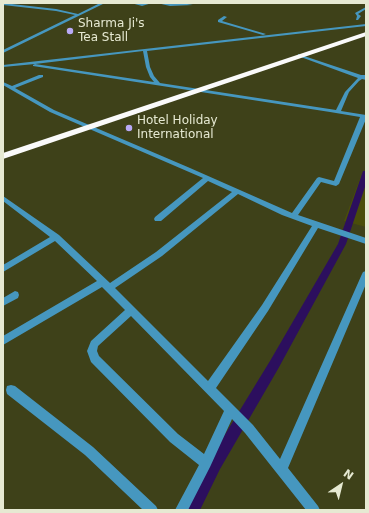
<!DOCTYPE html>
<html>
<head>
<meta charset="utf-8">
<style>
	body { margin:0 }
	#map { position:relative; width:369px; height:513px; overflow:hidden; background:#3e4119; font-family:"DejaVu Sans",sans-serif }
	canvas { display:block }
	.frame { position:absolute; inset:0; border:4px solid #e6e9d2; pointer-events:none }
	.north { position:absolute; left:321px; top:465px; width:40px; height:40px; -webkit-text-stroke:3px #3e4119; paint-order:stroke; rotate:35deg; font-size:11px; font-weight:700; line-height:16px; text-align:center; color:#e6e9d2 }
	.north::after { content:''; display:block; margin:auto; width:14px; height:18px; background:#e6e9d2; clip-path:polygon(50% 0,100% 100%,50% 72%,0 100%) }
</style>
</head>
<body>
<div id="map">
<canvas width="369" height="513"></canvas>
<div class="frame"></div>
<div class="north">N</div>
</div>
<script>
const ctx = document.querySelector('canvas').getContext('2d');
ctx.lineJoin = 'round';
function paint(path, color) { ctx.fillStyle = color; ctx.fill(path, 'evenodd'); }
const shape = rows => new Path2D(rows.map(r => 'M' + r).join(''));
function trace(path, color, width, dash) { ctx.strokeStyle = color; ctx.lineWidth = width; ctx.lineCap = dash ? 'butt' : 'round'; ctx.setLineDash(dash || []); ctx.stroke(path); }
function drawText(font, color, halo, rows, align = 'center') {
  ctx.font = font + ' "DejaVu Sans",sans-serif'; ctx.lineWidth = 3; ctx.setLineDash([]); ctx.textBaseline = 'middle'; ctx.strokeStyle = halo; ctx.fillStyle = color; for (const [text, x, y, turn = 0] of rows) {
    ctx.save(); ctx.translate(x, y); ctx.rotate((+turn || 0) * Math.PI / 180); ctx.textAlign = isNaN(turn) ? turn : align; if (halo) ctx.strokeText(text, 0, 0); ctx.fillText(text, 0, 0); ctx.restore();
  }
}
paint(shape([
	[361,176,366,177,366,227,344,221]
]), '#4a4e0a');
paint(shape([
	[363,171,366,171,366,184,346,244,278,369,220,469,200,510,185,510,210,459,270,361,338,244,363,171]
]), '#2c0f5e');
paint(shape([
	[3,3,56,9,78,14,100,3,105,3,3,53,3,50,75,15,56,11,3,5,3,3],
	[131,3,142,4,152,3,142,6,131,3],
	[157,3,181,3,193,5,170,6,157,3],
	[366,7,366,9,358,14,361,16,358,20,356,20,357,16,355,13,366,7],
	[224,16,227,17,222,21,266,34,263,35,218,22,218,20,224,16],
	[366,24,366,26,147,51,150,67,154,76,160,83,336,110,345,92,358,78,298,56,298,54,361,75,365,75,366,77,366,80,362,79,359,81,349,92,341,111,366,115,366,119,339,184,336,186,321,182,298,215,366,238,366,244,318,228,268,311,216,388,253,425,280,459,362,274,363,272,366,271,366,284,288,468,318,506,320,510,306,510,245,433,232,419,210,467,188,510,175,510,199,465,170,442,91,362,87,351,91,341,125,310,102,287,3,345,3,336,97,281,55,241,3,272,3,265,50,237,3,201,3,196,59,235,110,283,156,252,232,192,208,181,161,221,155,221,154,219,155,217,203,178,50,112,3,85,3,82,12,86,39,75,43,75,43,77,15,88,54,110,190,168,292,213,317,178,319,177,334,181,360,117,330,112,33,66,33,65,35,64,3,67,3,65,366,24],
	[143,51,146,67,150,77,154,82,35,64,143,51],
	[238,194,282,215,312,226,262,305,208,381,115,288,162,256,238,194],
	[131,316,224,411,204,454,178,434,99,356,97,351,98,346,131,316],
	[15,291,18,292,19,295,18,298,3,306,3,298,15,291],
	[11,385,15,386,93,447,156,506,158,510,143,510,85,455,7,394,6,390,7,386,11,385]
]), '#4697bf');
paint(shape([
	[366,32,366,36,3,159,3,153,366,32]
]), '#fafafa');
for (const [x, y, r, color] of [
	[70,31,4,"#b9aaf7"],
	[129,128,4,"#b9aaf7"]
]) { const dot = new Path2D(); dot.arc(x, y, r, 0, 2 * Math.PI); ctx.fillStyle = color; ctx.fill(dot); trace(dot, '#3e4119', 1.5); }
drawText('12px', '#e6e9d2', '#3e4119', [
	["Sharma Ji's",78,24],
	["Tea Stall",78,38],
	["Hotel Holiday",137,121],
	["International",137,135]
], 'left');
</script>
</body>
</html>
